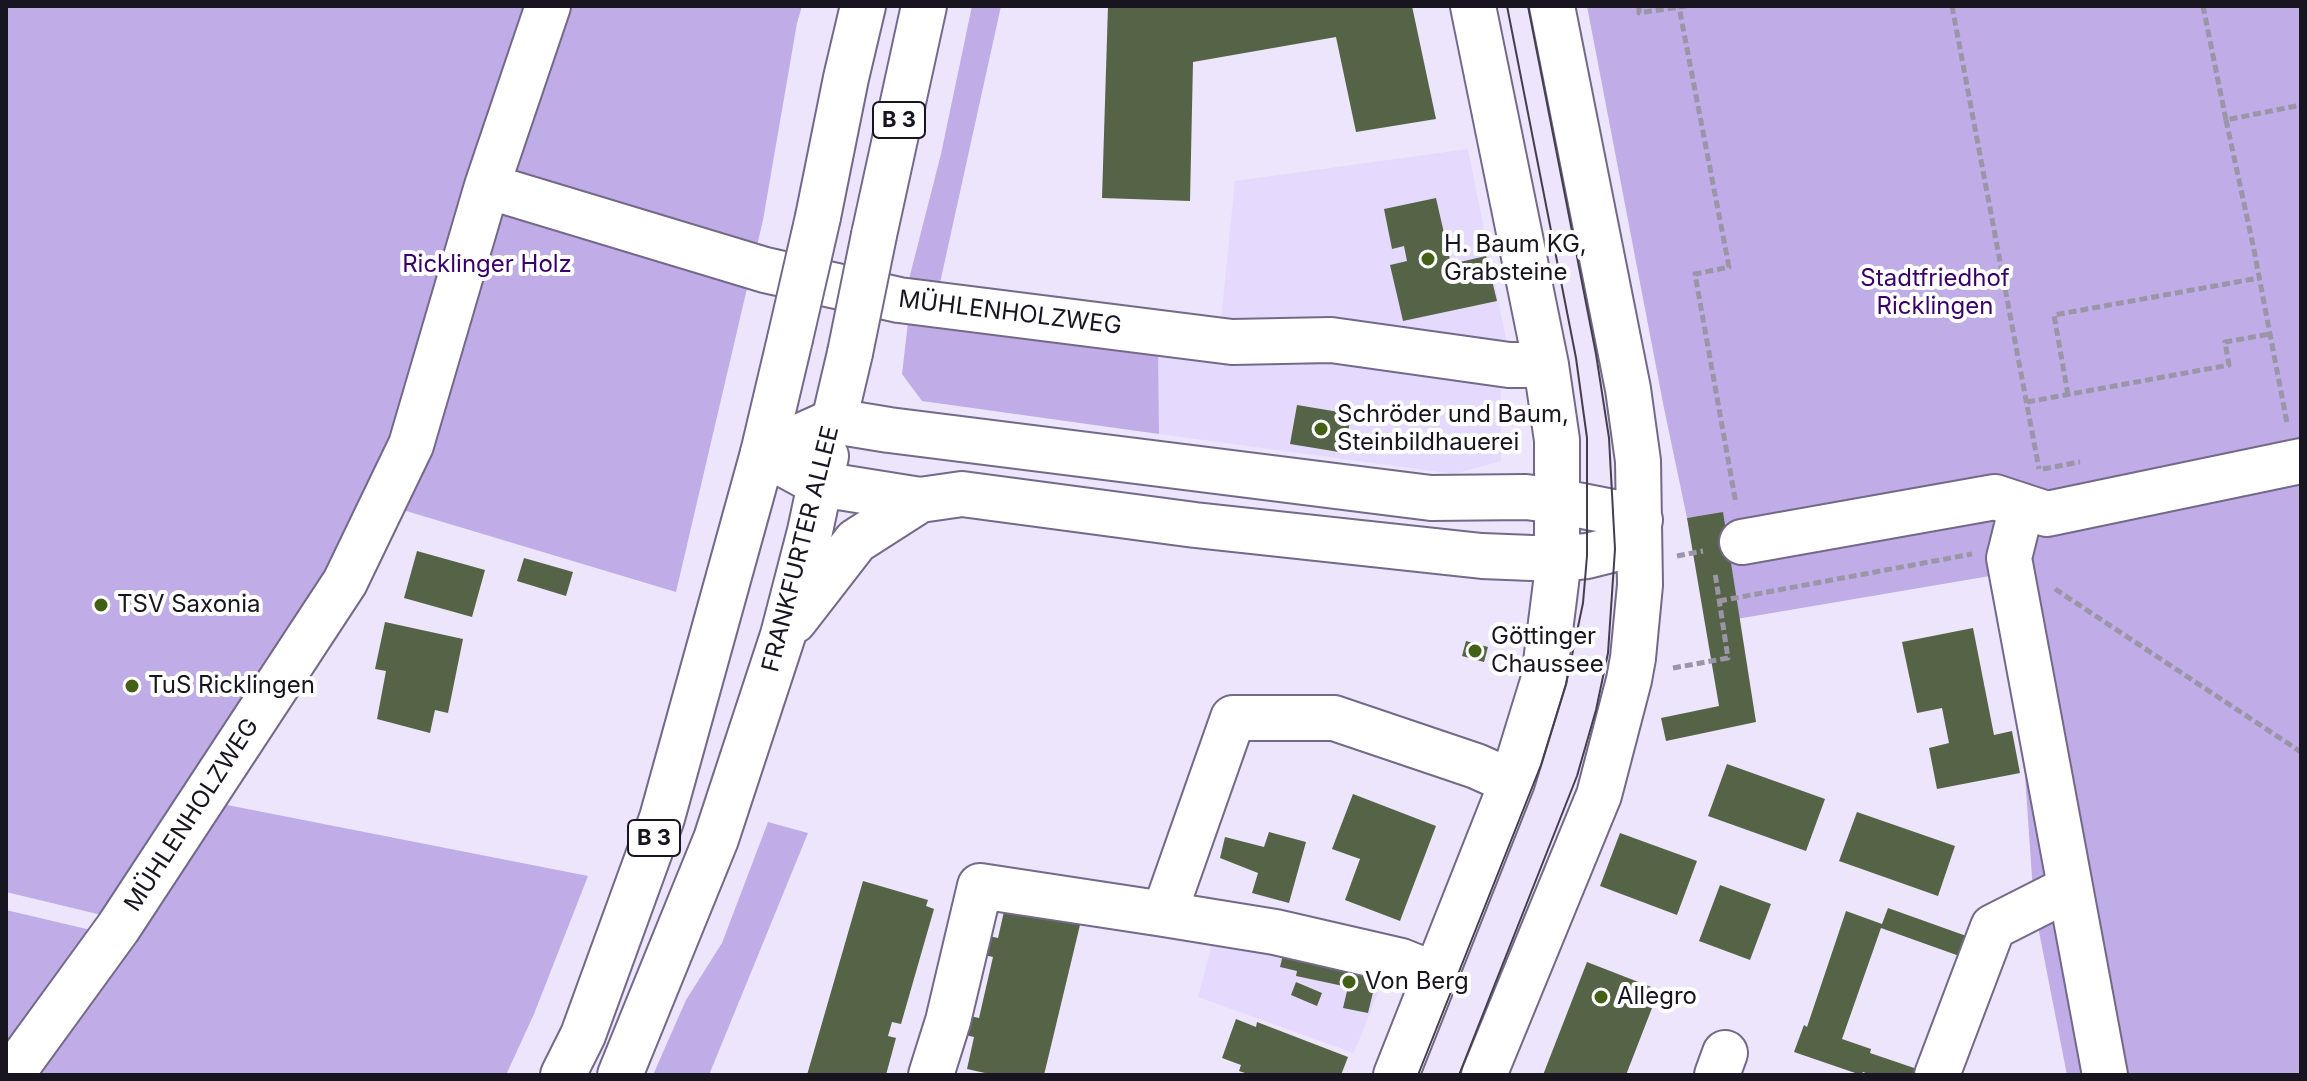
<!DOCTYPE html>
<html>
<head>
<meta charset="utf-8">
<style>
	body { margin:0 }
	#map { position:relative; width:2307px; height:1081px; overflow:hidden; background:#ece5fb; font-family:Inter,sans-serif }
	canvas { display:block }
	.frame { position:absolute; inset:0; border:8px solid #181420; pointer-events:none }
</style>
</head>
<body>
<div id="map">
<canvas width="2307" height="1081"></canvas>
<div class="frame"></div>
</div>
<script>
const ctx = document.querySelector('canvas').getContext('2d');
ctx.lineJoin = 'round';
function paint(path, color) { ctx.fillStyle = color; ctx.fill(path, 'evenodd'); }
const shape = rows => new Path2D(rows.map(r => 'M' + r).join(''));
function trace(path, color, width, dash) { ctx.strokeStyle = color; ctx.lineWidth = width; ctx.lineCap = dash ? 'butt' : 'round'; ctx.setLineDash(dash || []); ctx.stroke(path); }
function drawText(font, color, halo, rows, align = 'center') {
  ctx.font = font + ' Inter,sans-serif'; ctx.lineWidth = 8; ctx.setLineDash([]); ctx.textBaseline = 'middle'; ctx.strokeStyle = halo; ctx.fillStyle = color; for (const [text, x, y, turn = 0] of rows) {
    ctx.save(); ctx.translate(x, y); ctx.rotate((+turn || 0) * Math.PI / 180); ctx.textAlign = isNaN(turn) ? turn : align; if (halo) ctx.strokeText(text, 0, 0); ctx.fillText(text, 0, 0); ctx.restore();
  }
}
paint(shape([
	[1468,149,1507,344,1501,380,1501,461,1454,474,1159,434,1158,342,1220,330,1235,181],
	[1217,925,1390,963,1354,1053,1198,997]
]), '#e5dafd');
paint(shape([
	[6,6,802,6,797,23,763,220,676,592,363,498,330,576,106,916,6,892],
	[972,6,1001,6,938,292,907,287,941,154],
	[1587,6,2301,6,2301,1075,2067,1075,2034,906,2025,775,1990,576,1713,623,1693,517,1687,518,1664,408],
	[909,314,1158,342,1159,434,922,401,902,374],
	[222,804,588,876,534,1014,506,1075,33,1075],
	[768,822,808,833,709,1075,653,1075,686,1000,722,943],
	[6,910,95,931,6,1050]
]), '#c0ace7');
paint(shape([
	[1108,6,1412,6,1436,119,1356,132,1336,37,1193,62,1190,201,1102,198],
	[1436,198,1451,264,1486,256,1497,301,1403,321,1390,265,1407,261,1404,246,1392,249,1384,209],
	[1297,405,1351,414,1345,453,1290,444],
	[1723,512,1756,722,1666,741,1661,718,1719,706,1687,518],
	[417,551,485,570,472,617,404,598],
	[524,558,573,572,566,596,517,581],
	[385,622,463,639,448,713,435,710,430,733,377,719,386,671,375,669],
	[1973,628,1994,735,2012,731,2020,773,1937,789,1929,748,1949,743,1942,708,1917,713,1902,642],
	[1466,641,1488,647,1484,662,1462,656],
	[1727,764,1825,799,1806,851,1708,816],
	[1353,794,1436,826,1400,921,1345,900,1360,859,1332,849],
	[1857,812,1955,846,1938,896,1839,861],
	[1269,832,1306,842,1289,903,1252,893,1258,873,1220,858,1225,837,1264,847],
	[1620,833,1697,861,1677,915,1600,886],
	[863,881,928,900,926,906,934,909,901,1024,892,1022,888,1036,896,1038,886,1075,807,1075],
	[1720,885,1771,904,1750,960,1699,941],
	[1005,907,1080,925,1044,1075,994,1075,967,1069,974,1037,965,1035,970,1016,979,1018,993,957,984,955,989,936,998,938],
	[1888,908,1972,938,1965,958,1881,928,1842,1039,1871,1049,1870,1053,1923,1071,1921,1075,1871,1075,1863,1072,1861,1075,1794,1052,1804,1025,1807,1027,1846,911,1882,924],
	[1285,946,1379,968,1368,1013,1343,1008,1348,987,1296,976,1297,971,1280,967],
	[1587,962,1659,990,1626,1075,1543,1075],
	[1296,982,1322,993,1317,1006,1291,995],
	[1236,1019,1256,1027,1257,1022,1348,1057,1341,1075,1251,1075,1239,1071,1241,1065,1222,1058]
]), '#556446');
const minor = shape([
	[487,186,765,270,899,300,1232,342,1331,340,1509,365,1546,365],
	[1557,501,1613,512,1640,520],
	[2022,506,2009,558,2105,1075],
	[1742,542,1995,497,2047,514,2301,461],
	[1557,559,1587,556,1615,549,1640,520],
	[1164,914,1275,932,1401,961,1436,975],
	[11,1075,118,928,345,582,411,445,487,186,548,6],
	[931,1075,948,1021,980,886,1164,914,1233,718,1334,718,1476,766,1512,782],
	[1396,1075,1512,782,1544,678,1557,575,1557,440,1546,365,1473,6],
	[1484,1075,1599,795,1629,680,1633,658,1640,585,1638,461,1628,389,1552,6],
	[1717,1075,1725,1053],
	[1937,1075,1993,927,2070,888]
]);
const major = shape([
	[763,453,820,484,920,500,962,494,1195,525,1482,556,1557,559],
	[763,453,834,421,889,430,1431,498,1526,497,1557,501],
	[794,621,856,541,920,500],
	[563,1075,583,1035,662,818,763,453],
	[620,1075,716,839,783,635,810,531,826,456]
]);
const highway = shape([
	[818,217,846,78,863,6],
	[874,235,924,6],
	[834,421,850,353],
	[763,453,790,339]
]);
trace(minor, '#736988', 48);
trace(major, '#736988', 48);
trace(highway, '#736988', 48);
trace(shape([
	[1639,6,1639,13,1679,7],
	[1686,6,1679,7,1729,267,1695,274,1736,504],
	[1952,6,2039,469],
	[2203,6,2226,120,2301,105],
	[2226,120,2253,245,2287,423],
	[2068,395,2054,315,2259,278],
	[2027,402,2229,365,2225,342,2270,334],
	[2043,469,2080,462],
	[1677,556,1703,551],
	[2055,589,2301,752],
	[1719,601,1972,554],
	[1673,668,1728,658,1715,573]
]), '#9b95a8', 5, [8, 4]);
trace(minor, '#fff', 44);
trace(major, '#fff', 44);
trace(highway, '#fff', 44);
trace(shape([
	[1418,1075,1541,765,1566,684,1583,603,1587,556,1587,438,1576,358,1507,6],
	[1459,1075,1577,776,1596,710,1608,653,1615,549,1609,438,1596,354,1528,6]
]), '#443f4e', 2);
const highwayBridge = shape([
	[790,339,818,217],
	[850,353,874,235]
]);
trace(highwayBridge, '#736988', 48, []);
trace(highwayBridge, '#fff', 44);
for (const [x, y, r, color] of [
	[1428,259,8,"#426116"],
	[1321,429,8,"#426116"],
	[101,605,8,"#426116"],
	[1475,651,8,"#426116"],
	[132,686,8,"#426116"],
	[1349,982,8,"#426116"],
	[1601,997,8,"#426116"]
]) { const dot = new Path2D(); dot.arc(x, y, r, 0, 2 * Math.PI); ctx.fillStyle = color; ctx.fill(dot); trace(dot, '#fff', 3); }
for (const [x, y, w] of [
	[899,120,52],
	[654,838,52]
]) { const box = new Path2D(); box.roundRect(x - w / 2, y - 18, w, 36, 6); ctx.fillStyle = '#fff'; ctx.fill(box); trace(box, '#181420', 2); }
drawText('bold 22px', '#181420', null, [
	["B 3",899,120],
	["B 3",654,838]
]);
drawText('24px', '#181420', '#fff', [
	["H. Baum KG,",1444,245],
	["Grabsteine",1444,273],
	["Schröder und Baum,",1337,415],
	["Steinbildhauerei",1337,443],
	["TSV Saxonia",117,605],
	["Göttinger",1491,637],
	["Chaussee",1491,665],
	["TuS Ricklingen",148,686],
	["Von Berg",1365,982],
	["Allegro",1617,997]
], 'left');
drawText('24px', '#39006a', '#fff', [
	["Ricklinger Holz",487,265],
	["Stadtfriedhof",1935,279],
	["Ricklingen",1935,307]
]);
drawText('24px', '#181420', '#fff', [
	["MÜHLENHOLZWEG",1010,313,7],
	["FRANKFURTER ALLEE",801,549,-76],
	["MÜHLENHOLZWEG",192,815,-57]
]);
</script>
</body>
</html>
